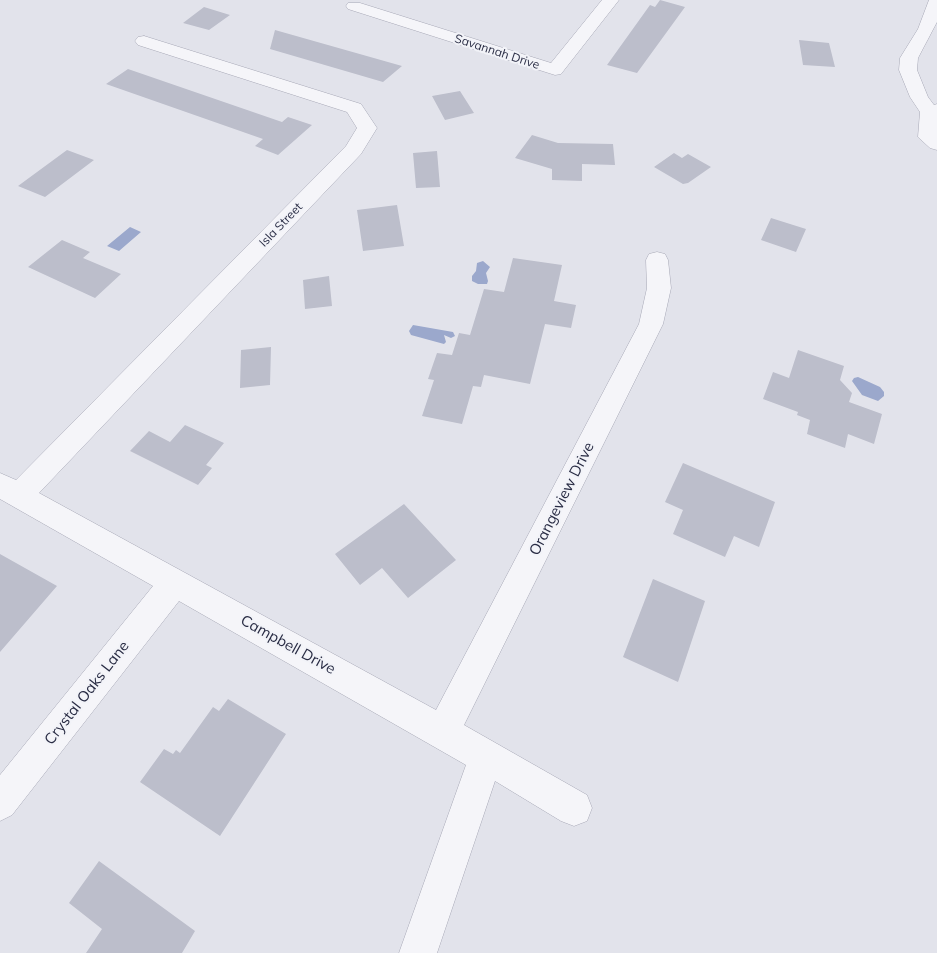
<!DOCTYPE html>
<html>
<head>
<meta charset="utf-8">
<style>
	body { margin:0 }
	canvas { display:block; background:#e2e3eb }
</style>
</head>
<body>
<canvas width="937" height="953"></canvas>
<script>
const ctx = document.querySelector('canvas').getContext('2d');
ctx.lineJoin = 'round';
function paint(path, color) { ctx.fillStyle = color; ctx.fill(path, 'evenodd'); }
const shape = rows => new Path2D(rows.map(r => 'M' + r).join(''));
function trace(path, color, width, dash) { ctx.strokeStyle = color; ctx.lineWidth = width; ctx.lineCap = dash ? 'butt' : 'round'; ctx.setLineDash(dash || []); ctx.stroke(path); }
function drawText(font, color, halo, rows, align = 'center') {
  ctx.font = font + ' Mulish,sans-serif'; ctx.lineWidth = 4; ctx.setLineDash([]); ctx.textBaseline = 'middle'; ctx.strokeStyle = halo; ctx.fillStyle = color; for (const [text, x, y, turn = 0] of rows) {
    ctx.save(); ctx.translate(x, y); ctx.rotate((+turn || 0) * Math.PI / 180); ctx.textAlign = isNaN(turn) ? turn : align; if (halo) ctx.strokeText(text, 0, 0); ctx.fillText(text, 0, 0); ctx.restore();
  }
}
paint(shape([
	[130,227,141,232,119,251,107,246],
	[483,261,490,267,486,273,488,281,487,284,478,284,472,281,472,276,476,271,477,263],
	[413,325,453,332,455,336,451,338,444,335,446,342,444,344,411,335,409,331],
	[858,377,880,387,884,392,884,396,878,401,862,395,852,381,854,378]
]), '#9ba8cc');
paint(shape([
	[660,0,685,7,637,73,607,65,650,5,655,7],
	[204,7,230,15,209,30,183,23],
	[275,30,402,66,383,82,270,49],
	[799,40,829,43,835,67,803,65],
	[128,69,282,122,288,117,312,125,278,155,255,146,263,139,106,84],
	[460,91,474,113,445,120,432,96],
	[532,135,558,143,613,144,615,165,582,164,582,181,552,180,552,169,515,158],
	[67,150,94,160,45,197,18,186],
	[437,151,440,187,416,188,413,153],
	[674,153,682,158,688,154,711,167,688,183,683,184,654,167],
	[397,205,404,246,363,251,357,210],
	[771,218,806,229,796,252,761,240],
	[62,240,90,252,83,258,121,274,95,298,28,267],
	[513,258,562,265,554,301,576,305,571,328,545,324,530,384,484,375,481,387,473,386,462,424,422,416,434,380,428,379,437,353,452,355,459,333,470,335,484,289,504,292],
	[329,276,332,306,305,309,303,280],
	[271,347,270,385,240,388,241,350],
	[798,350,844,366,840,380,852,393,849,402,882,414,874,444,848,434,845,448,807,434,810,420,797,415,798,412,763,399,773,372,789,378],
	[185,425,224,443,206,465,212,468,198,485,130,451,149,431,170,442],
	[683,463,775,502,759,547,734,536,725,557,673,534,683,510,665,502],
	[404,504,456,560,408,598,382,568,360,585,335,554],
	[0,554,57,586,0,652],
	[653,579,705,601,678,682,623,657],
	[228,699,286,734,220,836,140,782,164,749,173,754,176,750,180,753,213,707,219,711],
	[99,861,195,931,182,953,86,953,102,929,69,903]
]), '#bcbecb');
const minor = shape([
	[602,0,619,0,561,74,555,75,348,9,346,6,348,3,360,3,551,63,602,0],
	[929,0,937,0,937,22,918,58,917,70,928,97,934,105,937,104,937,150,930,148,918,137,920,112,910,97,899,70,900,58,918,29,929,0],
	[144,36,361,104,377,128,361,154,39,493,436,710,639,324,647,288,646,260,649,254,657,252,665,254,668,260,671,288,663,324,464,725,587,795,592,808,587,821,574,826,561,821,495,781,437,953,399,953,466,765,179,601,12,815,0,821,0,775,153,586,0,499,0,473,16,480,346,146,357,128,347,112,138,45,135,41,138,37,144,36]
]);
trace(minor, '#a7a8b6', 1);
paint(minor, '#f5f5f9');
drawText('12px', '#292c44', '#f2f3f8', [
	["Savannah Drive",497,52,18],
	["Isla Street",281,225,-46]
]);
drawText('15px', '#292c44', '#f2f3f8', [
	["Orangeview Drive",562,499,-63],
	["Campbell Drive",288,645,29],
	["Crystal Oaks Lane",87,693,-52]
]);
</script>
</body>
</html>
